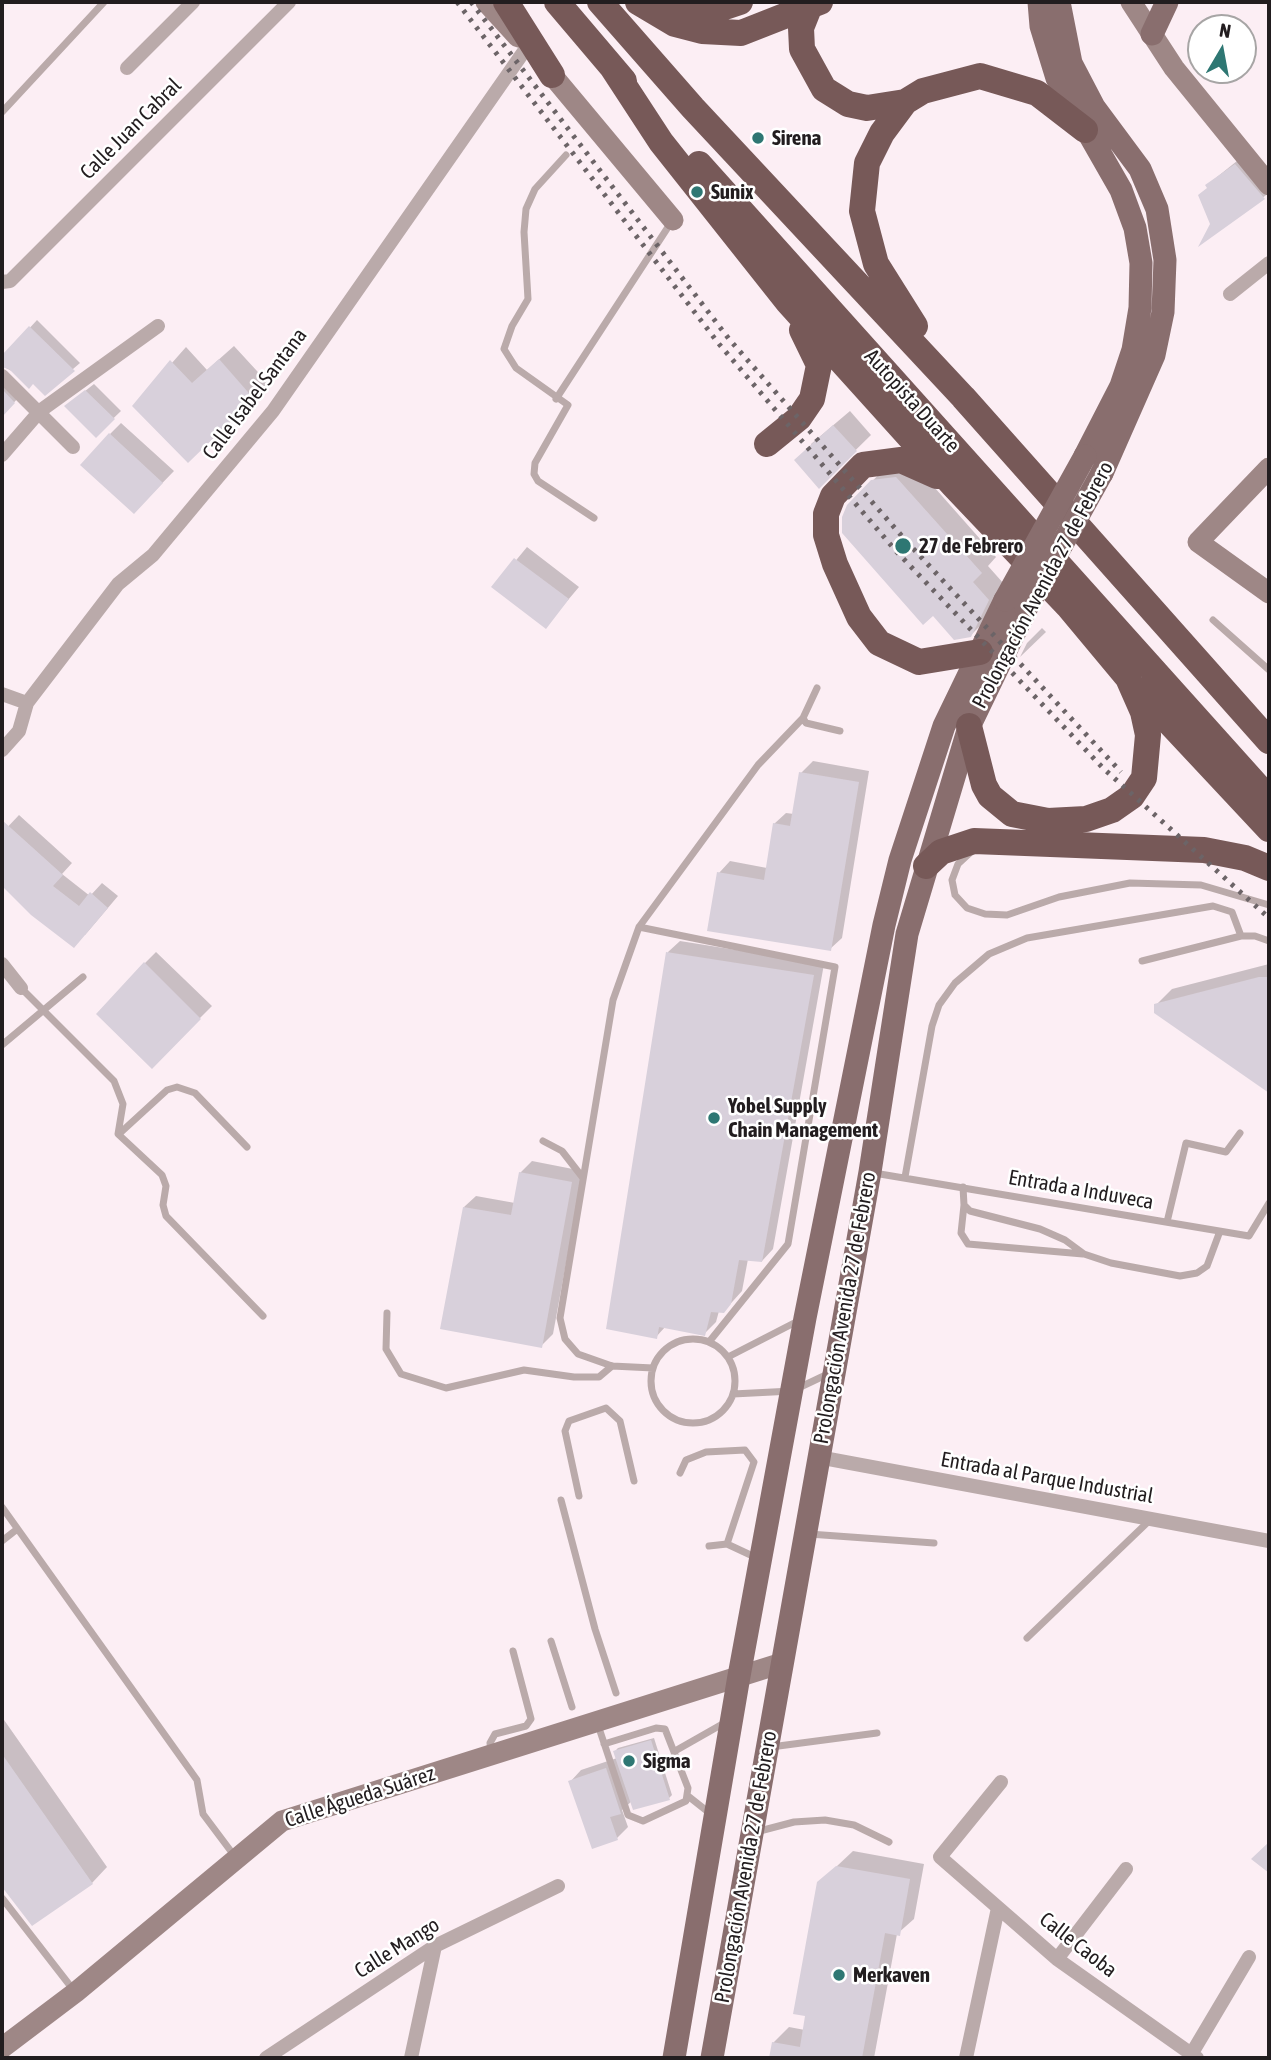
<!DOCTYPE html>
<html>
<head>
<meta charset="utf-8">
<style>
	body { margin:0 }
	#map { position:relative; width:1271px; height:2060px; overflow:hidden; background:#fceef4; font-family:"Asap Condensed",sans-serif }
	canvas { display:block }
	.frame { position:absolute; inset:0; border:4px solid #221d1f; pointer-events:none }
	.north { position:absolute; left:1187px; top:14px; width:70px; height:70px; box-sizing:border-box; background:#fff; border:2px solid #a7a5a5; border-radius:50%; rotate:10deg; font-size:19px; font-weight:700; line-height:28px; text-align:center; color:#221d1f }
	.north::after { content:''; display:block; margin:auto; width:24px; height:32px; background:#2e7773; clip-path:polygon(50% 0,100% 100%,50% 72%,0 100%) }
</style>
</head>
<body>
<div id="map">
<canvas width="1271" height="2060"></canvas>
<div class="frame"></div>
<div class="north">N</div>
</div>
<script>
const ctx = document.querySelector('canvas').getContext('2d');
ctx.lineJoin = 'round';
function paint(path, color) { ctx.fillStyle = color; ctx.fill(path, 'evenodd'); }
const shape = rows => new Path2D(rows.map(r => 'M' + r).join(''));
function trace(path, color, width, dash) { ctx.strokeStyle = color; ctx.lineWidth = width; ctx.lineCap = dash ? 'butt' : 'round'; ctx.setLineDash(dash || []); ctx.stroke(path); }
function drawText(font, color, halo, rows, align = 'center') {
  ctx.font = font + ' "Asap Condensed",sans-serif'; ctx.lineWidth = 5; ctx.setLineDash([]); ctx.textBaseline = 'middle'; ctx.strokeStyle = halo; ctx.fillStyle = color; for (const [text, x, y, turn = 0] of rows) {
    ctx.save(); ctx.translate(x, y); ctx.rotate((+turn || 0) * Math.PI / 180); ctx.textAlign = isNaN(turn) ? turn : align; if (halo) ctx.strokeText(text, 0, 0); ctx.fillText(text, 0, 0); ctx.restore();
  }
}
paint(shape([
	[1247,153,1269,193,1203,241,1212,224,1207,185],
	[37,320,80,363,45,393,33,382,2,366,2,358],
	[234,346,268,383,188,460,134,406,186,347,207,370],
	[2,374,21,395,2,415],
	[94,384,121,411,96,435,66,406],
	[850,411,871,435,819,486,811,444],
	[121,423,174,471,145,501,110,434],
	[912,462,996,557,988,566,1004,584,986,620,970,636,848,506,888,465],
	[527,547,579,587,546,626,494,587],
	[1042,628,1046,632,1020,657,1027,643],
	[813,761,869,771,842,938,830,949,719,873,730,861,767,868,774,824,786,813,794,814,801,773],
	[19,815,72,863,62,874,90,896,102,883,118,896,85,935,32,914,2,885,2,833],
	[680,941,824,964,773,1249,762,1261,748,1259,742,1291,724,1311,719,1311,716,1322,704,1334,666,1326,656,1337,668,952],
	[156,952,212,1006,152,1066,145,963],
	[1269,964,1269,1091,1156,1012,1156,1005,1172,989],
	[532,1161,583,1171,553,1334,541,1346,464,1207,476,1196,515,1203,520,1173],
	[2,1717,107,1867,92,1883,32,1924,2,1882],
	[654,1738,672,1795,669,1798,632,1801,622,1810,628,1827,617,1838,570,1782,581,1770,617,1758,615,1751,618,1748],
	[853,1851,924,1864,914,1919,897,1934,874,2058,770,2058,773,2043,789,2027,805,2030,819,1883]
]), '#0003');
paint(shape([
	[1235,164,1265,199,1198,247,1210,224,1198,195,1207,188,1205,185],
	[29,326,75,371,45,396,33,384,29,389,9,369,2,367,2,355],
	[219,359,254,399,188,463,132,406,170,360,192,383],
	[2,389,15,403,2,417],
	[85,390,115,419,96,438,64,406],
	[833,425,857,451,819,489,794,460],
	[109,433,163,483,134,514,80,465],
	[896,477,982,573,973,582,989,600,971,637,954,640,933,616,923,625,842,533,842,517,847,505,871,480],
	[514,558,569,599,546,629,491,587],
	[799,772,859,782,831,951,707,931,717,872,764,880,773,823,790,826],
	[2,820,63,875,53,886,79,906,90,892,108,908,74,948,31,915,2,886],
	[666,952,814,975,762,1262,739,1260,731,1304,724,1313,711,1312,705,1336,659,1327,657,1339,606,1329],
	[144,962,201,1019,152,1069,96,1014],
	[1259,977,1269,977,1269,1093,1154,1013,1154,1004],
	[519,1172,572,1182,542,1348,440,1329,463,1207,511,1215],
	[651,1740,670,1800,633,1810,613,1751],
	[2,1754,93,1884,32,1926,2,1887],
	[606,1768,621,1814,610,1817,618,1840,592,1849,568,1781],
	[1269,1842,1269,1873,1251,1859],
	[836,1866,910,1879,900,1936,885,1933,862,2058,769,2058,772,2042,800,2047,805,2016,793,2014,817,1882]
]), '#d8d0db');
trace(shape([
	[2,112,104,2],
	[566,155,535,189,526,209,524,232,528,299,512,326,504,349,516,368,568,405,535,463,534,474,538,481,594,518],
	[556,399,672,221],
	[1213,620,1269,670],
	[817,688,803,718,806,723,840,731],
	[971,852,958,864,952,880,955,895,967,908,985,914,1007,915,1059,897,1130,883,1201,885,1269,905],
	[639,927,835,967,788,1244,709,1342],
	[1142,961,1241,936,1255,936,1269,941],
	[21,988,114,1081,123,1104,118,1134,162,1175,166,1186,163,1205,166,1216,263,1316],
	[2,1045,83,977],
	[119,1134,167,1090,177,1087,195,1093,247,1147],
	[543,1141,562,1151,583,1178],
	[874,1173,1249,1236,1269,1203],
	[905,1177,932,1026,939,1005,955,983,989,954,1027,938,1213,906,1232,912,1241,936],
	[963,1187,964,1205,970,1211,1040,1229,1065,1240,1084,1254,1111,1263,1180,1276,1197,1273,1207,1266,1220,1231],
	[964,1205,961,1233,968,1244,1083,1254],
	[1167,1222,1186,1143,1226,1152,1240,1133],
	[387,1313,386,1349,401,1374,446,1388,524,1370,574,1377,599,1377,612,1366],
	'651 1381a42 42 0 1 1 84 0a42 42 0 1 1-84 0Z',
	[728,1357,798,1321],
	[653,1368,612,1366,578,1354,565,1339,560,1318,613,1000,639,927,758,765,803,718],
	[733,1394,792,1391,830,1373],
	[680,1473,686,1460,706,1452,745,1450,754,1462,727,1544],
	[579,1496,565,1431,569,1421,606,1408,620,1421,634,1481],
	[561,1500,595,1629,616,1693],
	[2,1507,197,1780,203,1814,236,1858],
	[809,1534,934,1543],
	[2,1541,16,1530],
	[709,1546,727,1544,757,1558],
	[1027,1638,1151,1519],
	[551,1641,572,1707],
	[598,1725,628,1815,643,1821,686,1801,688,1788,665,1729,656,1728,604,1744],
	[771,1747,877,1733],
	[675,1751,726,1722],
	[491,1753,490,1743,495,1734,526,1726,531,1719,513,1651],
	[688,1796,712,1815],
	[756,1832,794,1822,825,1820,854,1825,889,1842],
	[2,1898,75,1992]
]), '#baaaaa', 7);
trace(shape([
	[127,68,193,2],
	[2,282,10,281,289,2],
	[1230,294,1269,263],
	[2,376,73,447],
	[2,455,40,411,158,326],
	[2,694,27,703],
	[2,750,19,731,27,703,118,584,153,555,273,411,527,47],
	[2,964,21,988],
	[818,1457,1269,1541],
	[1001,1782,940,1857,1057,1959,1197,2058],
	[1057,1959,1126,1869],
	[266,2058,435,1946,558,1886],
	[411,2058,435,1946],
	[966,2058,998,1908],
	[1189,2058,1249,1957]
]), '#baaaaa', 14);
trace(shape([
	[486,2,518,37],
	[1131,2,1174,68,1269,185],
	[542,63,673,220],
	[1269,468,1198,542,1269,593],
	[2,2048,76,1992,282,1821,782,1663]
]), '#9e8786', 21);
trace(shape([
	[1039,2,1041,26,1057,78,1121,190,1135,228,1141,263,1140,308,1133,350,1121,386,1085,456],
	[1059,2,1071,63,1094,107,1140,169,1157,209,1165,260,1163,312,1154,355,1102,473],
	[1152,34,1167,2],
	[674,2058,739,1676,805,1318,884,925,900,860,944,726,1005,600],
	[712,2058,870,1172,907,934,969,727,1026,609]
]), '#896e6e', 23);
trace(shape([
	[506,2,552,75],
	[557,2,624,81],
	[600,2,693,108,963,397,1269,741],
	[638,2,675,24,702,31,741,33,820,2],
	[659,5,695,10,722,8,740,2],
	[809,8,801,28,802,49,824,89,848,104,867,108,905,102],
	[612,67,661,142,787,301,953,485,1068,606,1128,678,1143,712,1148,735,1144,778,1132,796,1112,810,1086,819,1048,821,1012,814,990,796,984,785,969,726],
	[699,164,1269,799],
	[915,326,876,264,862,211,867,163,882,133,905,102,923,91,980,76,1037,93,1085,130],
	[767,444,799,418,812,399,819,365,802,330],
	[937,476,901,460,863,465,833,496,826,514,826,535,835,564,859,617,879,643,919,662,980,652],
	[1139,690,1269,829],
	[926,866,941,852,974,841,1204,850,1245,858,1269,868]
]), '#775958', 26);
trace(shape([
	[457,2,719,344,896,551,1103,768,1269,918],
	[471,2,729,339,908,543,1121,772]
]), '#6c6467', 5, [3.5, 7]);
trace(shape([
	[1005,600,1085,456],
	[1026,609,1102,473]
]), '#896e6e', 23);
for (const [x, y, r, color] of [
	[758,138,7,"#2e7773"],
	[697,192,7,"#2e7773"],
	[903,546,9,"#2e7773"],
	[714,1118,7,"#2e7773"],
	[629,1761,7,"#2e7773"],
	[839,1975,7,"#2e7773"]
]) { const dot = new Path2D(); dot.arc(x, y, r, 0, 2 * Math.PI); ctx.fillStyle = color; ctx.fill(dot); trace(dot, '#fff', 2.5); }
drawText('21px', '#221d1f', '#fff', [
	["Calle Juan Cabral",131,129,-45],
	["Calle Isabel Santana",255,394,-53],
	["Autopista Duarte",912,401,48],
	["Prolongación Avenida 27 de Febrero",1043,585,-62],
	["Entrada a Induveca",1081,1190,10],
	["Prolongación Avenida 27 de Febrero",845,1308,-80],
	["Entrada al Parque Industrial",1047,1478,10],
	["Calle Águeda Suárez",360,1797,-18],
	["Prolongación Avenida 27 de Febrero",746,1867,-80],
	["Calle Caoba",1078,1945,38],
	["Calle Mango",397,1948,-32]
]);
drawText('bold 21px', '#221d1f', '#fff', [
	["Sirena",772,138],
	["Sunix",711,192],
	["27 de Febrero",919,546],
	["Yobel Supply",728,1106],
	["Chain Management",728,1130],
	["Sigma",643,1761],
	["Merkaven",853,1975]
], 'left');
</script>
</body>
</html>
